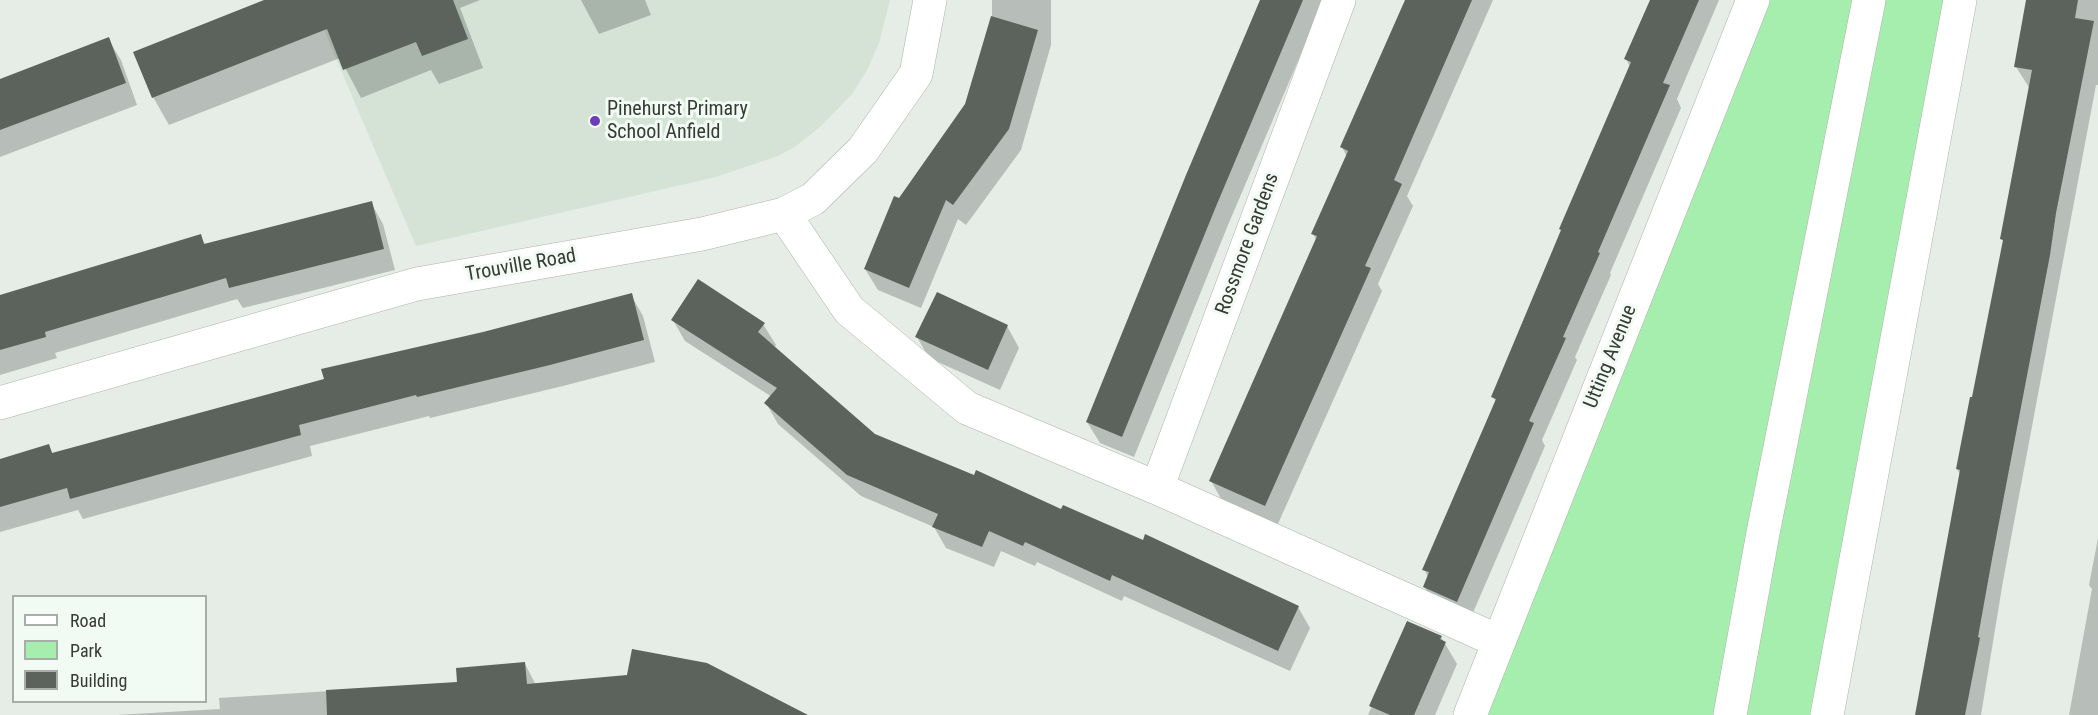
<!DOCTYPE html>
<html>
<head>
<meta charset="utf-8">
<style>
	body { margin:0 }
	#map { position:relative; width:2098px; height:715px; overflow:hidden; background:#e5ede6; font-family:"Roboto Condensed",sans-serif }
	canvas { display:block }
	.legend { position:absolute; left:12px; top:595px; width:195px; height:108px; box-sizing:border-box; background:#f2fbf3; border:2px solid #a7aea8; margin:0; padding:8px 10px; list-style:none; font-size:18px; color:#373a37 }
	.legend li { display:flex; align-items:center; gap:12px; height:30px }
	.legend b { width:30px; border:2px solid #a7aea8 }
</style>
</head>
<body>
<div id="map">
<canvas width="2098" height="715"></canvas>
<ul class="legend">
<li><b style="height:8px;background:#fff"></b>Road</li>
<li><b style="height:16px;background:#a6eeae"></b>Park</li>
<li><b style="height:16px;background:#5c635d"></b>Building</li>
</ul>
</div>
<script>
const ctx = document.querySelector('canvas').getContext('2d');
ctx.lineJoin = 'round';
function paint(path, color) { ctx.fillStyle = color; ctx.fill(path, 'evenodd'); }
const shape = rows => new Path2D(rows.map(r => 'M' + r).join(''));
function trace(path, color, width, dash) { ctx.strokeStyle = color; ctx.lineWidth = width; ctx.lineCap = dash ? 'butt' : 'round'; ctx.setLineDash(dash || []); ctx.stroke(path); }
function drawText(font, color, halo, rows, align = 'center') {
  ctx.font = font + ' "Roboto Condensed",sans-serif'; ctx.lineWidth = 6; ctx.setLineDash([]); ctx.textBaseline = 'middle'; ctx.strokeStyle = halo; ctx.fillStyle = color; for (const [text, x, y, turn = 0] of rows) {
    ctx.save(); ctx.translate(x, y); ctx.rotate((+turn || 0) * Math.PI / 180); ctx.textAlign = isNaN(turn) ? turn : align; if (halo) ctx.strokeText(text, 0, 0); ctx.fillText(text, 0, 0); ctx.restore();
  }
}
paint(shape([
	[311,0,890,0,879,43,867,70,853,93,821,126,796,146,778,156,716,177,416,246]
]), '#d4e3d5');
paint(shape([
	[1753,0,1960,0,1827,715,1470,715]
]), '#a6eeae');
paint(shape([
	[268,0,480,0,460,8,483,68,439,84,431,70,361,98,340,58,169,125,153,97],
	[581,0,645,0,651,15,599,34],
	[992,0,1051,0,1051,45,1021,150,966,225,958,219,921,308,878,290,865,269,899,200,967,104,992,15],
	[1262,0,1324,0,1228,225,1134,457,1100,443,1087,422],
	[1406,0,1493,0,1407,196,1413,206,1378,284,1382,291,1277,526,1223,502,1211,481,1317,241,1313,234,1347,157,1342,147],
	[1651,0,1719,0,1677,99,1681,108,1610,273,1611,275,1575,357,1577,360,1542,440,1545,446,1469,622,1436,608,1424,586,1428,577,1424,569,1496,402,1493,397,1630,67,1626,59],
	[2028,0,2098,0,2098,85,2096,85,2003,581,1981,715,1917,715,1960,474,1957,469,1973,399,2004,243,2002,239,2030,89,2016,67],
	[108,39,121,60,137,105,0,157,0,80],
	[371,203,383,224,395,270,243,308,237,299,55,353,57,358,0,375,0,300,200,236,206,245],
	[631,295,643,316,655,362,563,386,430,418,429,416,310,446,312,456,83,519,78,510,0,532,0,460,49,446,53,454,326,380,484,333],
	[673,320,763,324,776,345,774,348,874,435,1298,607,1310,628,1290,671,1124,596,1122,601,1037,562,1035,566,1001,551,994,567,946,548,934,527,861,496,778,424,766,403,772,397,685,341],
	[1007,326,1019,348,1000,390,929,358,917,337],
	[2098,538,2098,715,2069,715,2092,589,2089,585],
	[1408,623,1441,637,1457,664,1435,715,1368,715],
	[525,664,536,685,785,715,116,715,220,709,219,698,458,683]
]), '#0003');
paint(shape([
	[264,0,453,0,468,39,422,56,416,42,343,70,327,29,152,98,133,52],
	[1260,0,1303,0,1217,204,1122,437,1086,422,1186,175],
	[1405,0,1472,0,1394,180,1402,184,1365,266,1371,268,1265,506,1209,481,1317,236,1311,234,1348,151,1340,147],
	[1650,0,1699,0,1663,83,1670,85,1598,252,1600,253,1563,337,1566,338,1529,421,1534,423,1457,602,1423,587,1429,572,1422,570,1496,399,1491,397,1561,230,1559,229,1631,62,1624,59],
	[2026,0,2078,0,2075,18,2094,21,2056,213,2050,255,1992,559,1978,637,1980,638,1965,715,1915,715,1960,470,1956,469,1970,397,1972,397,2003,240,2000,239,2032,70,2014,67],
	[991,16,1038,30,1009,129,953,205,946,200,909,288,864,269,894,196,899,198,965,104],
	[109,37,126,83,0,130,0,79],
	[372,201,384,249,229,288,226,278,45,332,46,337,0,350,0,295,201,234,204,244],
	[698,279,765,323,758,332,875,434,974,475,976,470,1061,509,1063,505,1143,540,1145,534,1299,606,1278,651,1112,575,1110,581,1025,542,1023,546,989,531,982,547,932,527,938,514,847,475,764,403,777,388,671,320],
	[937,292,1008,325,988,370,915,337],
	[632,293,644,340,550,365,417,397,416,395,299,425,301,435,70,499,67,488,0,507,0,459,49,444,52,453,324,379,321,369,483,332],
	[1407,621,1442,636,1440,639,1446,642,1414,715,1390,715,1369,706],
	[632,649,707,663,808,715,327,715,326,690,457,682,456,668,525,662,527,684,627,675]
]), '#5c635d');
const minor = shape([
	[784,214,849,310,967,408,1157,488,1339,0],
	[0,403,417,284,702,234,784,214,813,199,863,150,916,74,930,0],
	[1157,488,1498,641],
	[1470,715,1753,0]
]);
const tertiary = shape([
	[1730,715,1763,533,1869,0],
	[1827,715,1960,0]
]);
trace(minor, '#acb4ac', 34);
trace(tertiary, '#acb4ac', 34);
trace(minor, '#fff', 33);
trace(tertiary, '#fff', 33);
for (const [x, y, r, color] of [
	[595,121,6,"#6c3db5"]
]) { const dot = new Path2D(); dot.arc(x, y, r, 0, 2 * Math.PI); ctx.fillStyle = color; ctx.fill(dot); trace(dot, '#f2fbf3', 2); }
drawText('20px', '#373a37', '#f2fbf3', [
	["Pinehurst Primary",607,110],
	["School Anfield",607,133]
], 'left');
drawText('20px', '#373a37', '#f2fbf3', [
	["Rossmore Gardens",1248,244,-70],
	["Trouville Road",521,266,-10],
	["Utting Avenue",1611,357,-68]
]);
</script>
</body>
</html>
